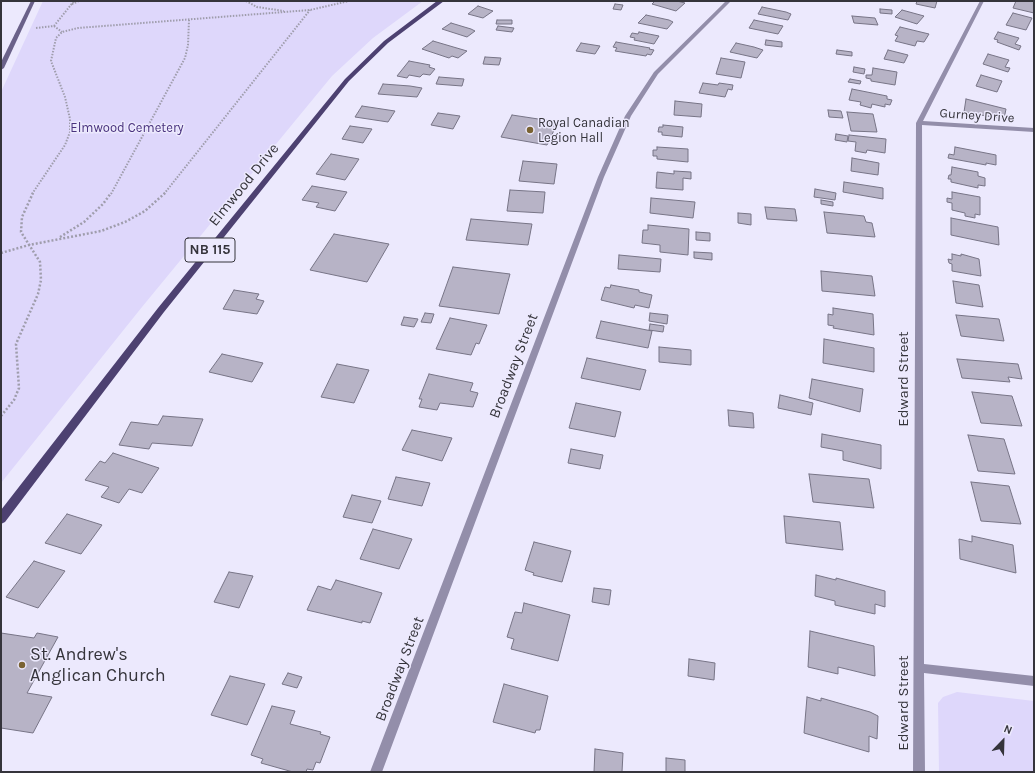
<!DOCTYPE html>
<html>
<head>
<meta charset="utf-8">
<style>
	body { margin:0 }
	#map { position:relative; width:1035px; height:773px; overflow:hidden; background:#ece9fd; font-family:Karla,sans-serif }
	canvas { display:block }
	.frame { position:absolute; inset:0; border:2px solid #35343b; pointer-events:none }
	.north { position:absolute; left:983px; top:721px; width:40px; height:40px; -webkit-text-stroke:3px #ece9fd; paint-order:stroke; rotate:23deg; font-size:11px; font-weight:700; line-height:16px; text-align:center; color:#35343b }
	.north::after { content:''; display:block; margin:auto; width:14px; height:18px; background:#35343b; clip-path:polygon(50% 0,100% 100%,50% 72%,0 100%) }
</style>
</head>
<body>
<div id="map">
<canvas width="1035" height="773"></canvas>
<div class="frame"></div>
<div class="north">N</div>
</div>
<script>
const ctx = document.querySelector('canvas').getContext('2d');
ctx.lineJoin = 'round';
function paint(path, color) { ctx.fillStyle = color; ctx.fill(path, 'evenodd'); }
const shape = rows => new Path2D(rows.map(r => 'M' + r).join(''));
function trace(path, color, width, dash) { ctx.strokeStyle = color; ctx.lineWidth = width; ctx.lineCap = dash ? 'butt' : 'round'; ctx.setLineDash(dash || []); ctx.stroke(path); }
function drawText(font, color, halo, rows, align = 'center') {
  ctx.font = font + ' Karla,sans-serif'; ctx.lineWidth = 3; ctx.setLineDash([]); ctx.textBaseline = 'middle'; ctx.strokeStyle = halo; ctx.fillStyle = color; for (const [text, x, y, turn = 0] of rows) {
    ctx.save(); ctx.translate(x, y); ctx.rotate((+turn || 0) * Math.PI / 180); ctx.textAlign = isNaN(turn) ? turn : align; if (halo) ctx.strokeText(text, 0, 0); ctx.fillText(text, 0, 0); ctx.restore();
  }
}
paint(shape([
	[43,1,423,1,373,38,332,76,142,307,1,483,1,92],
	[957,692,1034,701,1034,772,939,772,938,703,943,697]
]), '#ded7fb');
const building = shape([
	[655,1,677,1,685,3,676,11,652,4,655,1],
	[917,1,937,1,935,8,916,4,917,1],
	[1016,1,1034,1,1034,13,1013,8,1016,1],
	[615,4,623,5,621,10,613,9,615,4],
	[478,6,493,11,483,18,468,14,478,6],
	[762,7,786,12,791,14,788,20,758,14,762,7],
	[880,9,892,10,892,14,880,13,880,9],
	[902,10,924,16,917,24,895,17,902,10],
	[1013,13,1032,18,1026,30,1006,25,1013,13],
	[646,15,669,20,673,22,667,29,638,23,646,15],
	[852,16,875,18,878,25,854,23,852,16],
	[497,20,512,20,512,24,496,24,497,20],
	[754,20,783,26,778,34,749,28,754,20],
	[451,23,471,29,475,31,467,37,442,29,451,23],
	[498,26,514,28,512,32,496,30,498,26],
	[900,27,929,34,924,42,917,41,915,46,895,41,898,36,895,35,900,27],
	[639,32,659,36,654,44,634,40,635,38,630,37,632,33,638,34,639,32],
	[998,32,1019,38,1015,44,1021,46,1019,50,997,42,998,40,994,39,998,32],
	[766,40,782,42,782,47,765,45,766,40],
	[433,41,467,51,458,58,452,56,449,58,422,49,433,41],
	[616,42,650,48,649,49,654,50,651,55,647,54,646,56,615,51,617,48,613,47,616,42],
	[581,43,600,46,595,54,576,51,581,43],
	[736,43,754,47,763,50,757,58,730,52,736,43],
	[837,50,852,52,852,56,836,54,837,50],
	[888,50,908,55,904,63,884,59,888,50],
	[988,54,1009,60,1005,67,1010,68,1008,72,983,64,988,54],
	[485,57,501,58,499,65,483,64,485,57],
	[721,58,745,62,741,78,716,74,721,58],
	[409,61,430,65,429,67,435,69,430,75,423,74,420,77,409,75,407,78,397,76,409,61],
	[854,67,865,69,864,74,853,72,854,67],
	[873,68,897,72,895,85,871,81,871,79,866,78,866,75,872,75,873,68],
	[981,75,1002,81,997,92,976,86,981,75],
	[439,77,464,79,462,86,436,84,439,77],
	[850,79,861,81,860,84,848,82,850,79],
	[703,83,718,85,719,83,733,85,732,90,728,89,725,97,699,93,703,83],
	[383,84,410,86,422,88,417,97,378,94,383,84],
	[852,89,887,96,887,99,892,100,890,105,885,104,885,107,872,104,871,108,860,105,861,102,849,100,852,89],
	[966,99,1006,109,1004,119,964,112,966,99],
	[675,101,702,104,701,117,674,115,675,101],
	[362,106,395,111,388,122,355,117,362,106],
	[828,110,841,111,843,118,829,117,828,110],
	[847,112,873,114,877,132,851,131,847,112],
	[438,113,460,116,453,129,431,125,438,113],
	[512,115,558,122,547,145,501,137,512,115],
	[663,125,683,127,682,137,662,135,662,132,658,132,659,127,663,127,663,125],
	[350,126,372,129,363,143,342,139,350,126],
	[836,134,848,136,847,142,835,140,836,134],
	[849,135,886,139,885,153,867,150,866,153,855,151,856,142,848,141,849,135],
	[657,147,688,149,688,162,657,159,657,156,653,156,653,150,657,150,657,147],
	[955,147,996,155,996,165,986,163,986,165,948,158,949,154,954,155,955,147],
	[331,154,359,159,345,180,316,174,331,154],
	[852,158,879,163,878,175,851,171,852,158],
	[523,161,557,164,554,184,519,181,523,161],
	[952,167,978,172,978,176,985,178,985,186,978,185,978,188,951,182,951,179,948,179,949,175,951,175,952,167],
	[674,171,691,172,691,179,683,178,683,190,656,188,657,172,674,174,674,171],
	[844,182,883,188,883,199,843,192,844,182],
	[312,186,347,192,335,211,316,207,319,203,302,200,312,186],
	[815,189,836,193,835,200,814,197,815,189],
	[510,190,545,192,543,213,507,211,510,190],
	[952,192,980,197,980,215,975,214,975,218,965,216,965,213,952,210,952,203,947,202,947,198,952,199,952,192],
	[651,198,695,202,693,218,650,213,651,198],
	[821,200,833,202,833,206,821,204,821,200],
	[765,207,795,209,797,221,767,219,765,207],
	[824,212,864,216,866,222,872,223,875,237,827,233,824,212],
	[738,213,751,214,751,225,738,223,738,213],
	[951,218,998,227,999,245,951,235,951,218],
	[471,219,532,224,528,245,466,240,471,219],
	[648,225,689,229,688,255,660,252,660,245,642,243,643,230,648,230,648,225],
	[696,232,710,233,710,241,696,240,696,232],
	[334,234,389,244,367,282,310,270,334,234],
	[694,252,712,253,712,260,694,258,694,252],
	[952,254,961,256,961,254,979,259,981,276,952,271,952,264,949,263,948,259,952,260,952,254],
	[619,255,661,259,660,272,618,269,619,255],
	[453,267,510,274,499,314,439,306,453,267],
	[821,271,872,276,875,296,822,291,821,271],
	[953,281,979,285,983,307,956,303,953,281],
	[611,285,639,290,639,292,652,295,649,308,635,305,634,308,601,300,605,287,610,288,611,285],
	[234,290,259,294,256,299,264,301,257,314,223,309,234,290],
	[833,308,873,314,874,335,833,328,834,326,828,325,828,314,833,315,833,308],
	[425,313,434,314,431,323,421,322,425,313],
	[650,313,668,315,667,324,649,321,650,313],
	[956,315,999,319,1004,341,961,336,956,315],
	[404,317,418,319,414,327,401,325,404,317],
	[450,318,487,325,479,344,476,343,471,355,436,349,450,318],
	[601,321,652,331,648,348,596,338,601,321],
	[650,324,664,326,663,332,649,330,650,324],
	[824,339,874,348,874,372,823,363,824,339],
	[659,347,691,350,691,365,659,362,659,347],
	[222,354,263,363,252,382,209,372,222,354],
	[587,358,646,370,640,390,581,378,587,358],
	[957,359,1018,364,1022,379,1008,377,1010,382,962,378,957,359],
	[337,364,369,370,354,403,321,397,337,364],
	[429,374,473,383,470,391,478,393,473,407,440,403,437,410,419,407,422,399,419,399,429,374],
	[812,379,863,389,860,412,809,398,812,379],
	[972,392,1012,396,1022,426,981,423,972,392],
	[780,395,813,403,811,415,778,408,780,395],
	[576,403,621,412,615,437,569,428,576,403],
	[728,410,753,413,754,428,729,426,728,410],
	[163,416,203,419,192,446,152,443,149,449,119,445,131,422,158,425,163,416],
	[412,430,452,438,442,461,402,450,412,430],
	[822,434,881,445,881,469,843,460,843,451,821,447,822,434],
	[968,435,1004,439,1015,474,978,471,968,435],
	[571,449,603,455,600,469,568,463,571,449],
	[113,453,159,468,142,493,129,489,119,503,101,497,109,487,85,480,100,461,105,463,113,453],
	[809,474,869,479,874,508,813,502,809,474],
	[396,477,430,483,422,506,388,499,396,477],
	[971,482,1009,486,1021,524,981,521,971,482],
	[352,495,381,501,372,523,343,517,352,495],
	[67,514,102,525,81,554,45,543,67,514],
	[784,516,840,522,843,550,786,543,784,516],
	[373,529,412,539,399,569,360,559,373,529],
	[972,536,1013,545,1016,573,960,559,959,539,972,542,972,536],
	[534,542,571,551,562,582,533,575,534,573,525,570,534,542],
	[34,561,65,571,38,608,6,597,34,561],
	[229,572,253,576,239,608,214,602,229,572],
	[816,575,836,580,836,578,885,591,885,607,875,604,875,614,835,605,835,601,815,596,816,575],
	[336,580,382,593,370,623,362,621,362,623,307,610,318,586,331,590,336,580],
	[594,588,611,590,609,605,592,602,594,588],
	[524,603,570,615,558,661,511,649,514,639,507,637,515,612,522,613,524,603],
	[810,631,874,646,875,676,838,667,838,674,808,667,810,631],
	[1,633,34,638,37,633,58,637,27,693,52,697,33,733,1,728,1,633],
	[689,659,715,663,714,680,688,676,689,659],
	[288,673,302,677,297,688,282,684,288,673],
	[230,676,265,684,247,725,211,715,230,676],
	[504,684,548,696,540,730,536,730,535,733,493,722,504,684],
	[807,697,821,701,821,698,870,712,878,716,877,739,869,736,869,752,804,733,807,697],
	[272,706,295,711,290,724,321,732,320,734,330,737,320,763,316,762,313,770,307,769,306,772,293,772,261,763,263,759,251,755,272,706],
	[595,749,623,753,622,772,594,772,595,749],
	[666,758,685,760,685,772,666,772,666,758]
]);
paint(building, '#b7b3c6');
trace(building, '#777486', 1);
trace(shape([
	[246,1,257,7,284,11],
	[72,4,79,1],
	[54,26,62,32],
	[36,28,54,26,74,1],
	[32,194,65,145,70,132,70,119,65,97,51,61,56,38,62,32,78,28,310,10,349,1],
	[111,194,185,58,188,45,189,20],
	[164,194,310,10]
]), '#9f9dac', 2, [1.5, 1.5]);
trace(shape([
	[60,237,84,222,103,204,111,193],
	[1,253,29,245,101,231,125,222,145,211,165,193],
	[1,416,14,400,19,388,16,344,38,294,41,280,40,262,21,232,22,217,33,193]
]), '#9f9dac', 2.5, [2, 2]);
paint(shape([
	[726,1,731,1,658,74,631,116,604,177,382,772,370,772,598,177,625,116,654,72,726,1],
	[980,1,984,1,923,121,1034,128,1034,132,922,125,924,664,1034,676,1034,686,924,673,925,772,913,772,916,123,980,1]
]), '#938eaa');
paint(shape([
	[31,1,35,1,4,68,1,70,1,62,31,1]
]), '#6a6189');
paint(shape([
	[437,1,444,1,388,43,349,81,164,312,5,522,1,524,1,510,158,308,345,79,384,41,437,1]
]), '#4d4171');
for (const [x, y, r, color] of [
	[530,130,4,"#7a6333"],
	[22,665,4,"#7a6333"]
]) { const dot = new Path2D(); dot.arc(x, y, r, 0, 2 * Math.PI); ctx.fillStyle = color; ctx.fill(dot); trace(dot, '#ece9fd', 1.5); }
drawText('13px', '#35343b', '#ece9fd', [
	["Gurney Drive",977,116,4]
]);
drawText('13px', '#35343b', '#ece9fd', [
	["Royal Canadian",538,123],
	["Legion Hall",538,138]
], 'left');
drawText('13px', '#49327e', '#ece9fd', [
	["Elmwood Cemetery",127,128]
]);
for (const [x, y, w] of [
	[210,250,50]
]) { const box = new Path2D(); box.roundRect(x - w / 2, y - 12, w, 24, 3); ctx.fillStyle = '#ece9fd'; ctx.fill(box); trace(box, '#35343b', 1); }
drawText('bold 14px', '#35343b', null, [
	["NB 115",210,250]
]);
drawText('15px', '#35343b', '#ece9fd', [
	["Elmwood Drive",244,185,-51],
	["Broadway Street",514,366,-69],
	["Edward Street",904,379,-90],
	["Broadway Street",400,669,-69],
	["Edward Street",904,703,-90]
]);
drawText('18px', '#35343b', '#ece9fd', [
	["St. Andrew's",30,655],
	["Anglican Church",30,676]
], 'left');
</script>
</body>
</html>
